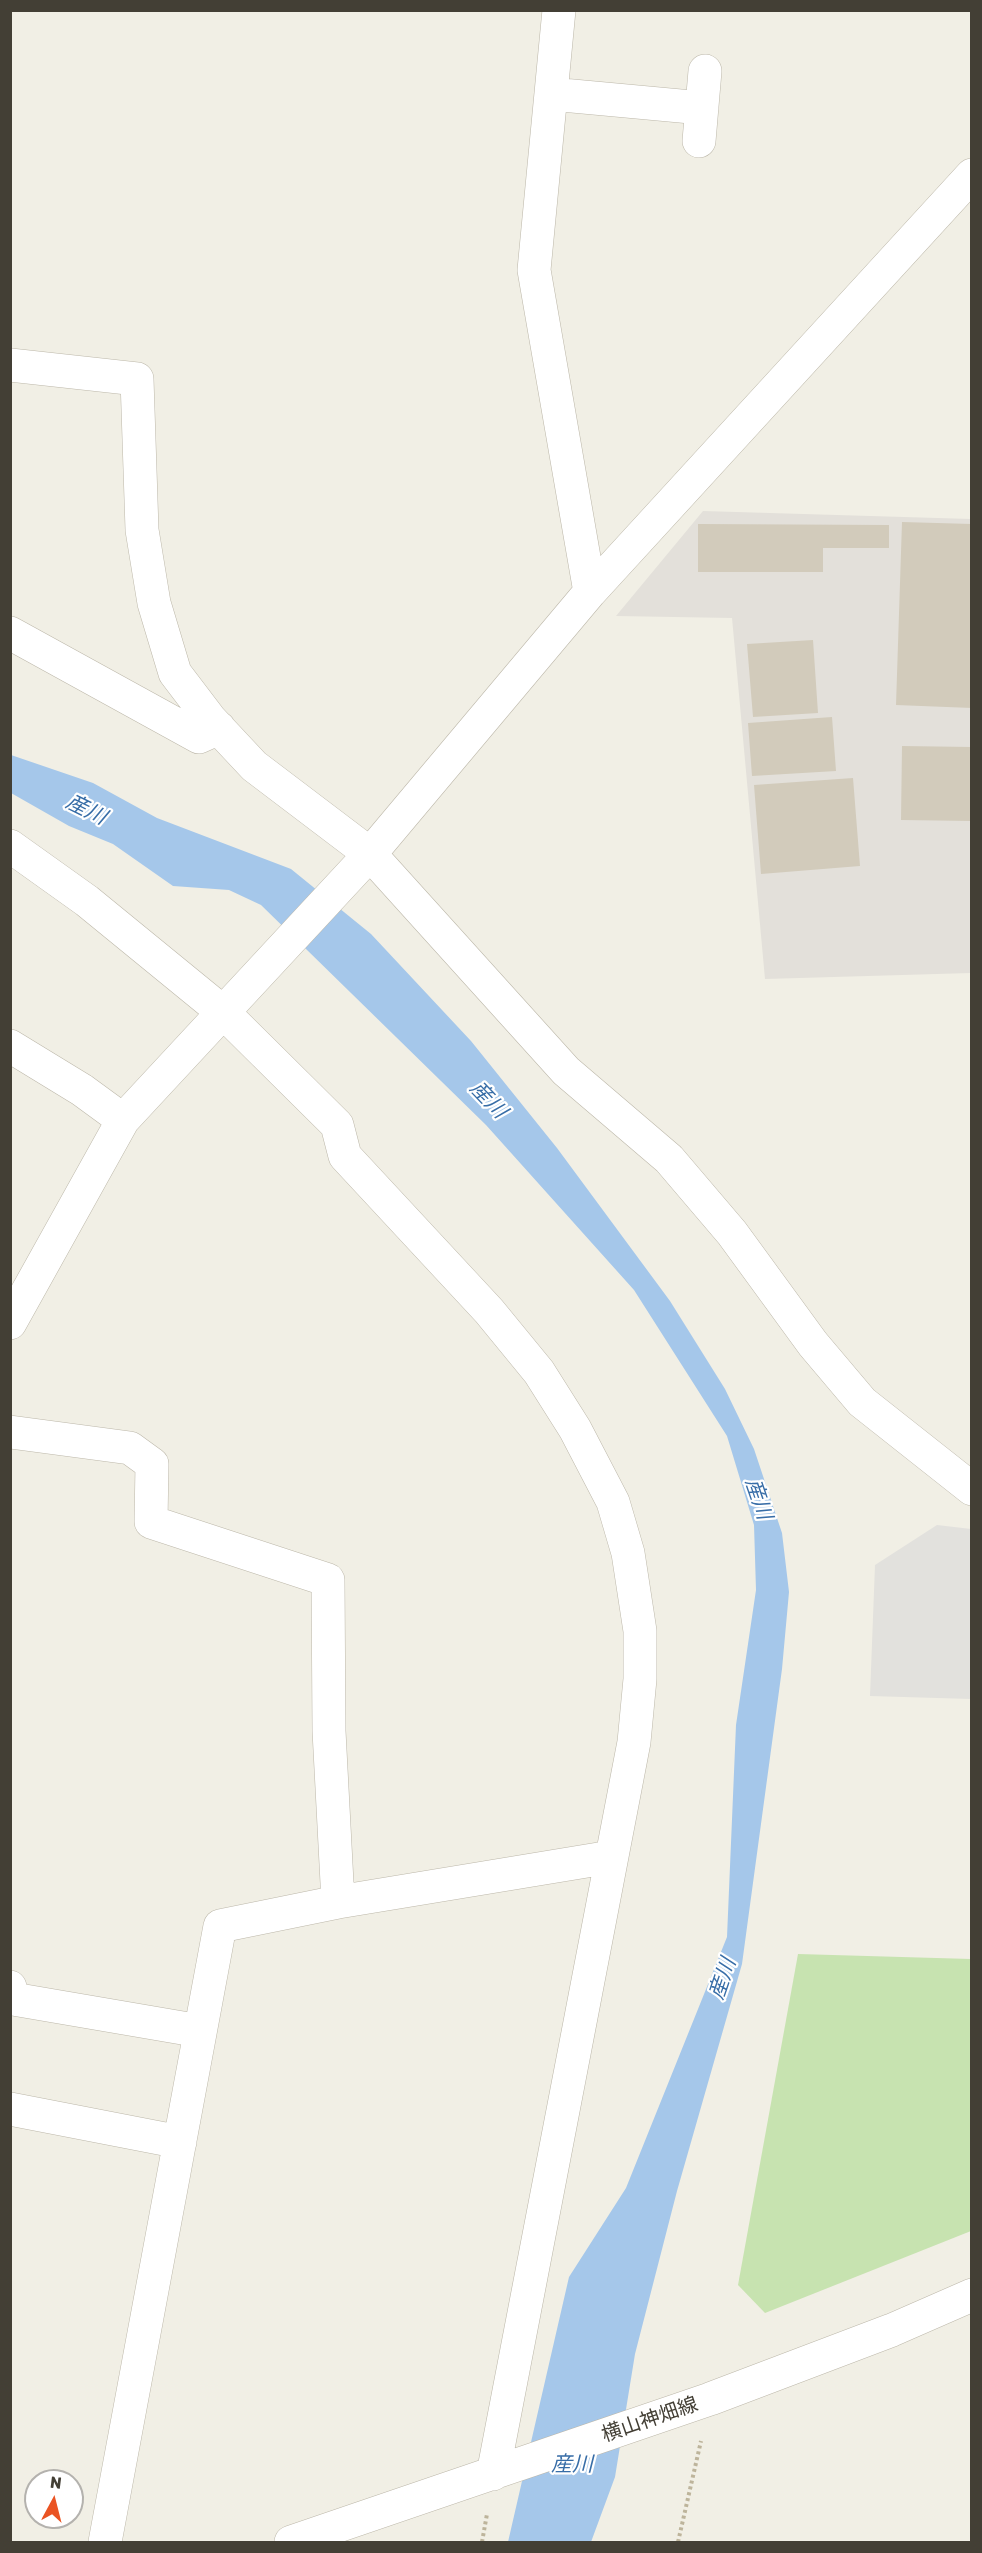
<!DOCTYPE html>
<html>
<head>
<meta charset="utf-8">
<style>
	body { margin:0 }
	#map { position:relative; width:982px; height:2553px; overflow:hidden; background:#f1efe5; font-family:Rubik,sans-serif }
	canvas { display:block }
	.frame { position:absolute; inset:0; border:12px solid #433f35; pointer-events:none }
	.north { position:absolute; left:24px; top:2469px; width:60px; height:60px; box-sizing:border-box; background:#fff; border:2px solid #b4b2ae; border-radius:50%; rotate:7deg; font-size:16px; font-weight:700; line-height:24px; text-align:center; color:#433f35 }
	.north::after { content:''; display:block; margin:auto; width:21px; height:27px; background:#ea5423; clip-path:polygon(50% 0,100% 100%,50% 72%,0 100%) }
</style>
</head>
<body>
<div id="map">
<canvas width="982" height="2553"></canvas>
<div class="frame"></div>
<div class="north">N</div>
</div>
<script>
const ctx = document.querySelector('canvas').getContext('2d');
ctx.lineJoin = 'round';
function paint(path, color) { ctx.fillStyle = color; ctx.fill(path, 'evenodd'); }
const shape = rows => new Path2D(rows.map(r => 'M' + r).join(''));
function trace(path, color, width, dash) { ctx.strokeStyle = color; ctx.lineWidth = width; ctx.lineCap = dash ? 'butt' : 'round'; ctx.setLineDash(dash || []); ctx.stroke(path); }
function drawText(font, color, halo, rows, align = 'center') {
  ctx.font = font + ' Rubik,"Noto Sans JP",sans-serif'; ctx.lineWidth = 4.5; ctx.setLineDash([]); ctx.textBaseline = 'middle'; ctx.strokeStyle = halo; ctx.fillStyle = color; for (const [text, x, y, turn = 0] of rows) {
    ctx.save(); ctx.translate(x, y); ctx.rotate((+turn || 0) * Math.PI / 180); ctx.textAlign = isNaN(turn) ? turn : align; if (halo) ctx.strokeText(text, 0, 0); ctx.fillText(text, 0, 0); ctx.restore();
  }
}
paint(shape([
	[703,511,971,519,971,973,765,979,732,618,616,616]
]), '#e3e0da');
paint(shape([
	[798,1954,971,1959,971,2231,765,2313,738,2285]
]), '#c7e3b0');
paint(shape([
	[937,1525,971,1529,971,1699,870,1696,875,1565]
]), '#e2e1dd');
paint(shape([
	[11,755,93,783,157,818,291,869,371,934,471,1041,557,1148,670,1301,725,1389,754,1449,782,1533,789,1592,782,1669,742,1964,677,2191,635,2354,615,2477,591,2542,508,2542,569,2277,626,2188,727,1937,736,1725,756,1590,754,1525,727,1436,634,1290,486,1125,261,905,229,890,173,886,113,844,69,826,11,793]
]), '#a5c7ea');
paint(shape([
	[902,522,972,524,972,708,896,705],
	[698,524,889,525,889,548,823,548,823,572,698,572],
	[813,640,818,713,753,717,747,644],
	[832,717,836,771,752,776,748,723],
	[902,746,972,747,972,821,901,820],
	[853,778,860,866,761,874,754,785]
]), '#d2cbbb');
const minor = shape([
	[559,10,534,270,590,592],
	[551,94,702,108],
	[699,141,705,71],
	[10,365,137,379,142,530,154,603,175,673,210,719,254,766,370,854,566,1071,669,1159,732,1233,813,1344,862,1402,972,1489],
	[10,633,199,737,219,728],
	[10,846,87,901,224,1013,337,1125,345,1156,489,1311,539,1372,575,1429,613,1502,628,1553,640,1631,640,1679,634,1742,493,2474],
	[10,1046,82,1090,123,1120],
	[10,1323,123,1120,370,854,590,592,972,175],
	[10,1432,130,1448,152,1464,151,1522,328,1580,329,1731,338,1902],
	[10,1987,13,1999,200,2031],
	[10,2109,180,2142],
	[105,2542,220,1926,338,1902,611,1857],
	[291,2542,710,2399,892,2330,972,2295]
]);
trace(minor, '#bcb7a9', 34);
trace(shape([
	[482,2542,487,2514],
	[678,2542,701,2441]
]), '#bdb49b', 4, [3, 3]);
trace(minor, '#fff', 33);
drawText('20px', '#433f35', '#fff', [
	["横山神畑線",650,2420,-19]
]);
drawText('italic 21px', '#376da7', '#fff', [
	["産川",86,810,26],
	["産川",488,1100,46],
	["産川",758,1499,71],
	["産川",723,1979,-71],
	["産川",572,2465]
]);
</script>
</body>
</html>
